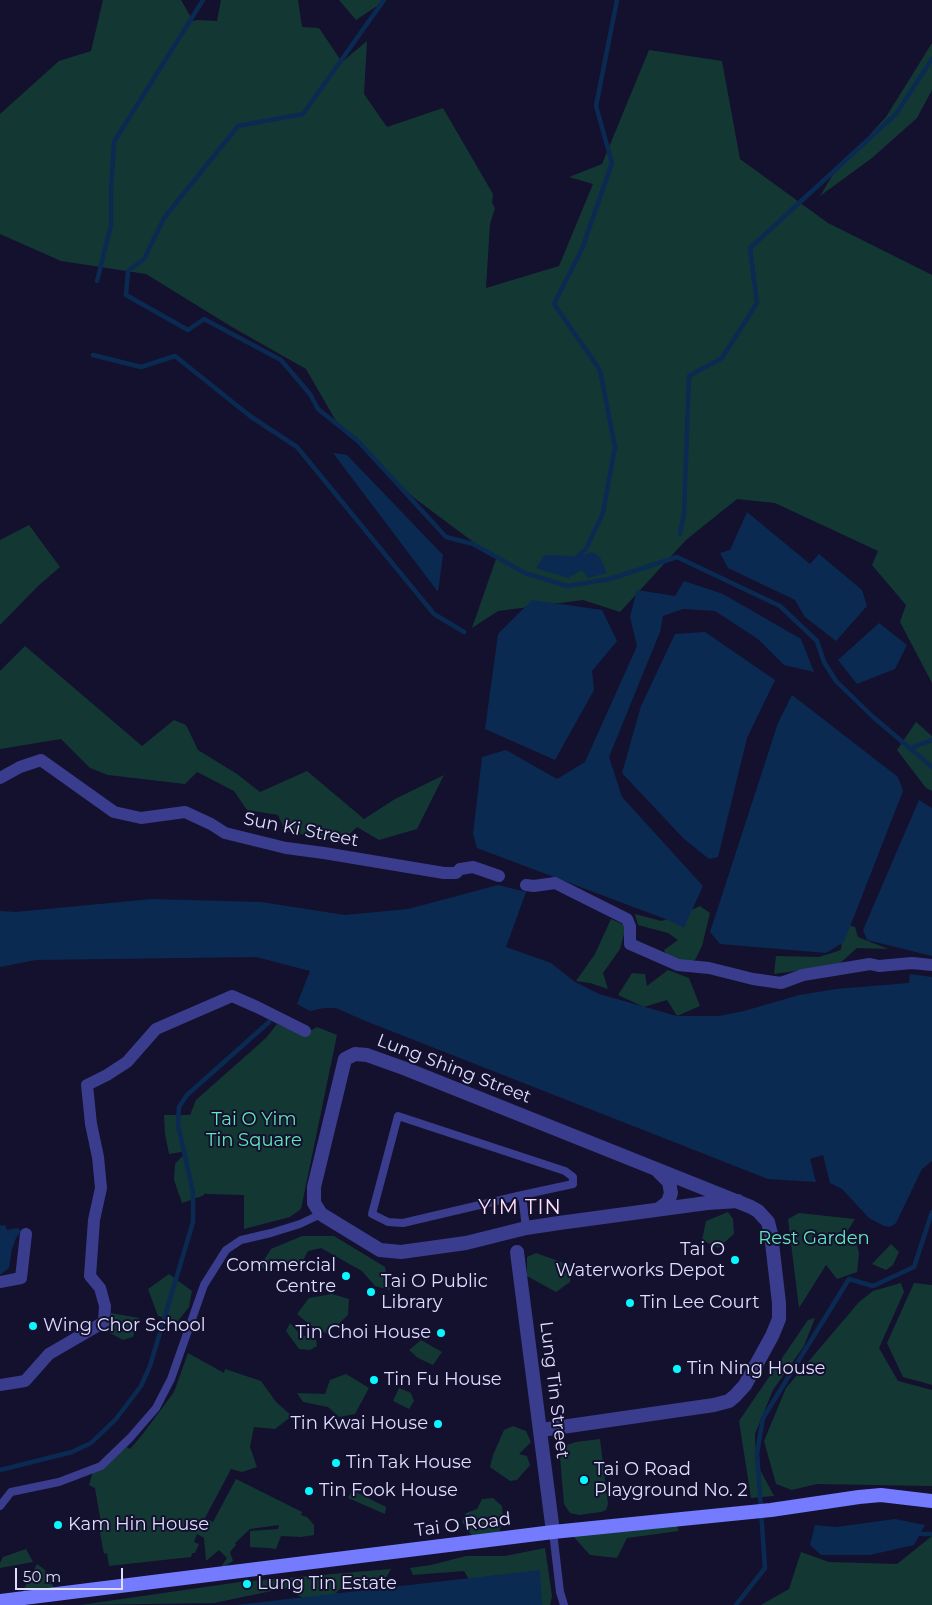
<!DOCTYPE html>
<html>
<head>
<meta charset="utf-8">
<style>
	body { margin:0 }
	#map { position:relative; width:932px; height:1605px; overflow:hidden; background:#13112e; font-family:Montserrat,sans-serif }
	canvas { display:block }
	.scale { position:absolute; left:15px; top:1568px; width:108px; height:22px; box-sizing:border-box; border:2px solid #dfddff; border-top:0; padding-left:6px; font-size:15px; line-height:18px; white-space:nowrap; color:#dfddff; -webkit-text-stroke:4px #13112e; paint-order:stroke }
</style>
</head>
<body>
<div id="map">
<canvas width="932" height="1605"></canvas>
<div class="scale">50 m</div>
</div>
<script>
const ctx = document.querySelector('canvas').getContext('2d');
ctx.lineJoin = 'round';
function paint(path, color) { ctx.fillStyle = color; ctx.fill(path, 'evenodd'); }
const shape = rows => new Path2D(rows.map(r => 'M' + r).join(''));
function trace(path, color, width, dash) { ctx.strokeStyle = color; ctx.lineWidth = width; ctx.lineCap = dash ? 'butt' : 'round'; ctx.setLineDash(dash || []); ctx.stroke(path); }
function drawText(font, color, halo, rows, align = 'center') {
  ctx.font = font + ' Montserrat,sans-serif'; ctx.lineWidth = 4; ctx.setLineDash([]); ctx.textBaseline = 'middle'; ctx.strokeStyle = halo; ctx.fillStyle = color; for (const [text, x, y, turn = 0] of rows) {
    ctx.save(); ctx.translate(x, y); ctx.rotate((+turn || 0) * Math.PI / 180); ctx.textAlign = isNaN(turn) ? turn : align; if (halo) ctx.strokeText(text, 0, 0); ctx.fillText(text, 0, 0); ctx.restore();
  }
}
paint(shape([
	[103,0,181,0,193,21,197,20,217,21,221,0,298,0,302,27,319,28,342,62,367,41,364,94,387,127,443,108,493,194,492,203,495,208,490,224,486,288,559,266,593,184,569,177,602,164,649,50,722,61,740,159,828,223,932,275,932,683,900,622,906,605,872,565,878,551,775,503,737,499,686,540,620,612,583,600,498,611,472,628,496,559,413,497,368,454,336,421,306,369,232,327,146,274,61,261,0,234,0,114,59,61,91,51],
	[339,0,386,0,356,20],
	[932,43,932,90,917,118,872,158,820,196,832,176,886,117],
	[29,525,60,567,38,586,0,625,0,540],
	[25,646,142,746,174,720,186,725,198,750,237,774,260,792,307,771,364,819,395,799,444,775,417,829,379,840,357,827,341,842,285,831,278,815,247,810,234,791,197,772,185,784,108,775,90,768,61,739,0,749,0,671],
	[916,722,932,736,932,791,926,788,897,750],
	[700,906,710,913,702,946,695,960,673,968,664,950,678,940,668,933,638,925,635,914,661,921,679,916],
	[611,919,625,925,624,934,620,949,603,973,608,989,590,983,576,981,595,954],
	[843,924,855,927,858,937,888,949,857,948,838,965,774,974,776,956,819,957,841,950],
	[668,970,689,978,700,1006,677,1016,667,1000,644,1007,618,995,632,973,645,974,647,986],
	[277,1024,303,1035,317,1027,337,1035,301,1209,290,1217,244,1229,244,1195,207,1194,206,1193,202,1196,182,1203,174,1180,175,1164,187,1151,169,1154,165,1134,164,1115,190,1115,196,1100,266,1038],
	[728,1212,733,1219,734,1234,718,1248,702,1240,706,1221],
	[799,1213,855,1219,843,1238,856,1242,859,1253,857,1272,837,1279,826,1265,799,1308,788,1219],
	[302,1236,334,1236,385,1267,390,1290,375,1286,362,1271,321,1248,308,1251,300,1266,277,1259,273,1267,269,1271,260,1266,271,1249],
	[891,1244,899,1252,893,1265,886,1270,872,1264],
	[536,1253,572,1266,570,1282,556,1292,527,1276,527,1257],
	[169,1274,192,1291,189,1307,178,1321,158,1316,148,1289],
	[901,1283,904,1292,879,1348,898,1381,932,1390,932,1486,817,1484,792,1490,776,1484,764,1441,786,1388,859,1302,873,1291],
	[914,1283,932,1285,932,1385,903,1377,887,1343],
	[332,1294,349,1299,348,1315,328,1334,310,1325,297,1314,309,1298],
	[111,1313,139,1318,133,1337,123,1340,103,1329],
	[815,1318,804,1346,773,1390,755,1434,756,1462,774,1496,751,1498,739,1421,808,1320],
	[290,1323,301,1335,316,1339,317,1346,310,1350,299,1349,286,1331],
	[421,1340,442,1352,433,1365,418,1358,409,1350],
	[188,1353,224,1373,225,1369,261,1381,276,1402,292,1416,275,1429,254,1427,250,1447,257,1467,242,1472,231,1469,205,1518,213,1522,236,1479,302,1512,301,1515,307,1517,314,1525,314,1535,301,1537,281,1536,276,1549,268,1548,250,1547,250,1531,278,1529,279,1525,250,1529,235,1543,236,1545,230,1552,233,1561,219,1570,227,1558,219,1550,206,1561,204,1538,197,1534,194,1542,199,1544,195,1553,192,1553,191,1557,109,1566,107,1553,104,1554,100,1533,102,1529,95,1488,89,1485,93,1471,108,1462,127,1447,130,1449,142,1435,174,1392],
	[346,1374,369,1388,355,1414,339,1417,328,1407,303,1402,297,1393,325,1394,330,1380],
	[399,1388,411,1393,414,1401,409,1409,393,1401],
	[513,1426,526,1431,531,1442,519,1454,527,1456,530,1465,517,1480,510,1481,490,1467,493,1455,504,1430],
	[600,1439,608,1504,606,1510,601,1512,579,1515,570,1513,564,1504,560,1457,562,1450,567,1445,576,1442],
	[352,1490,386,1507,385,1514,348,1498],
	[493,1498,502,1506,503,1520,498,1536,473,1537,462,1522,466,1513,477,1509,482,1499],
	[676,1524,679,1531,627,1538,617,1558,590,1555,572,1535],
	[932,1536,932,1605,761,1605,789,1589,801,1552,829,1562,897,1564],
	[545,1548,552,1596,550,1605,532,1605,473,1586,464,1571,413,1575,410,1568,431,1565,466,1556,505,1556],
	[26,1549,33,1562,0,1568,0,1563,3,1557],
	[37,1564,45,1570,55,1590,23,1591],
	[391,1569,384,1581,340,1589,325,1605,314,1605,286,1588,214,1603,80,1605,240,1582]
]), '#133834');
paint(shape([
	[333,453,347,455,443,555,438,592],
	[747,512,810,564,819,554,862,590,867,606,836,641,805,617,795,600,728,568,720,553,730,550],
	[592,552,600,557,607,573,588,578,582,570,568,578,536,568,544,555,578,556],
	[684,581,723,594,801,639,814,672,784,665,758,639,715,611,683,609,663,616,660,632,609,757,622,797,703,886,684,928,668,920,477,848,473,834,482,757,506,750,557,779,585,762,637,646,630,617,637,590,675,596],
	[532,600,602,610,617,641,592,671,594,690,555,760,485,729,498,634],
	[879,623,907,645,895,669,857,684,838,660],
	[705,632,775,680,747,738,718,857,709,859,683,838,622,773,641,706,675,634],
	[792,695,898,777,903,791,844,942,826,953,720,944,710,932,778,723],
	[919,800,932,808,932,956,867,940,863,930],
	[498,885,526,892,506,947,551,963,575,982,599,994,677,1016,719,1016,744,1011,799,995,836,989,909,983,910,974,932,977,932,1161,922,1169,896,1223,890,1227,884,1226,869,1218,842,1189,830,1183,823,1155,810,1159,816,1182,768,1179,363,1020,336,1008,324,1008,310,1011,297,1004,310,971,256,957,36,960,0,967,0,911,15,912,152,899,261,902,345,915,408,909],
	[0,1224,1,1226,5,1225,7,1230,18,1228,21,1231,16,1238,12,1249,9,1268,0,1275],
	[895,1519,925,1525,914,1545,870,1555,821,1555,810,1545,815,1525,836,1527],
	[540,1570,542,1605,236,1605]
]), '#0b2a52');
trace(shape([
	[384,0,303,114,238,126,164,218,144,259,128,271,126,295,188,330,204,319,281,360,310,394,318,409,358,441,446,537,473,544,525,573,567,586,610,579,677,557,780,606,817,641,824,662,836,681,872,716,932,767],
	[97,281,111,225,111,191,114,142,203,0],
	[93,355,141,367,175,356,250,416,297,447,434,614,464,632],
	[680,534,684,514,689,376,722,358,757,303,750,248,896,114,932,59],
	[578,556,586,549,603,513,615,447,600,370,554,304,582,249,612,163,596,106,617,0],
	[911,748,932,740],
	[0,1470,72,1452,91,1443,116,1419,141,1386,150,1366,193,1222,193,1192,178,1125,179,1107,187,1095,269,1022],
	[921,1534,932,1534],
	[736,1605,765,1568,757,1453,763,1418,849,1279,873,1286,914,1267,932,1212]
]), '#0b2a52', 4.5);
trace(shape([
	[522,1195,573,1184,573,1177,565,1171,398,1116,372,1214,388,1222,403,1223,522,1195,526,1228],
	[0,1506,11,1492,59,1482,101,1466,130,1438,156,1408,171,1379,204,1285,226,1250,241,1240,271,1233,300,1224,321,1214],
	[553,1532,560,1592,564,1605]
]), '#3a3d8e', 8);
trace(shape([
	[0,778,20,767,41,760,114,812,141,818,185,812,211,824,225,833,286,848,324,853,444,873,456,873,460,869,473,867,499,876],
	[526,885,534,886,555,883,627,919,630,926,630,944,678,965,709,968,753,979,781,983,803,975,870,964,879,966,912,963,932,965],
	[0,1282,21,1278,26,1234],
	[0,1385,25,1381,49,1354,104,1322,105,1306,100,1288,90,1276,94,1220,101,1188,98,1157,91,1124,87,1085,107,1075,127,1062,156,1029,232,996,257,1007,305,1031]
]), '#3a3d8e', 12);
trace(shape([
	[658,1171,669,1182,671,1193,668,1202,659,1209],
	[517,1252,553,1532],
	[541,1430,714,1405,729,1401,735,1396,745,1385,772,1336,779,1319,779,1303,771,1234,768,1222,758,1211,751,1207,406,1069,367,1055,355,1054,345,1059,314,1187,314,1203,321,1214,380,1250,401,1252,466,1243,526,1228,559,1223,707,1203,738,1201]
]), '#3a3d8e', 14);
trace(shape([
	[0,1601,553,1532,771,1510,859,1497,881,1495,932,1501]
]), '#747bff', 14);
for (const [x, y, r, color] of [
	[735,1260,5,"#09f8ff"],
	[346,1276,5,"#09f8ff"],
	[371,1292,5,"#09f8ff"],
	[630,1303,5,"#09f8ff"],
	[33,1326,5,"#09f8ff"],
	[441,1333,5,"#09f8ff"],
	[677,1369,5,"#09f8ff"],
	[374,1380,5,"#09f8ff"],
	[438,1424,5,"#09f8ff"],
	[336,1463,5,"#09f8ff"],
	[584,1480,5,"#09f8ff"],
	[309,1491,5,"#09f8ff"],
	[58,1525,5,"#09f8ff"],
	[247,1584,5,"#09f8ff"]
]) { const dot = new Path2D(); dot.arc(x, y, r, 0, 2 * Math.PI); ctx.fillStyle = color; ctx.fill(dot); trace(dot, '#13112e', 2); }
drawText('18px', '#dfddff', '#13112e', [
	["Sun Ki Street",301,830,11],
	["Lung Shing Street",454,1069,21],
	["Lung Tin Street",554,1390,83],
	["Tai O Road",463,1525,-7]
]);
drawText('18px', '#62e6bb', '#13112e', [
	["Tai O Yim",254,1120],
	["Tin Square",254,1141],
	["Rest Garden",814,1239]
]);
drawText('18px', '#dfddff', '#13112e', [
	["Tai O",725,1250,"right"],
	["Waterworks Depot",725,1271,"right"],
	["Commercial",336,1266,"right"],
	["Centre",336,1287,"right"],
	["Tai O Public",381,1282],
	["Library",381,1303],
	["Tin Lee Court",640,1303],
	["Wing Chor School",43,1326],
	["Tin Choi House",431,1333,"right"],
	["Tin Ning House",687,1369],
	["Tin Fu House",384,1380],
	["Tin Kwai House",428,1424,"right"],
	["Tin Tak House",346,1463],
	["Tai O Road",594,1470],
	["Playground No. 2",594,1491],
	["Tin Fook House",319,1491],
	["Kam Hin House",68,1525],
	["Lung Tin Estate",257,1584]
], 'left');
ctx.letterSpacing = '1px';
drawText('20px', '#ffdff6', '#13112e', [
	["YIM TIN",520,1208]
]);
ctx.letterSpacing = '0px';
</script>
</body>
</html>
